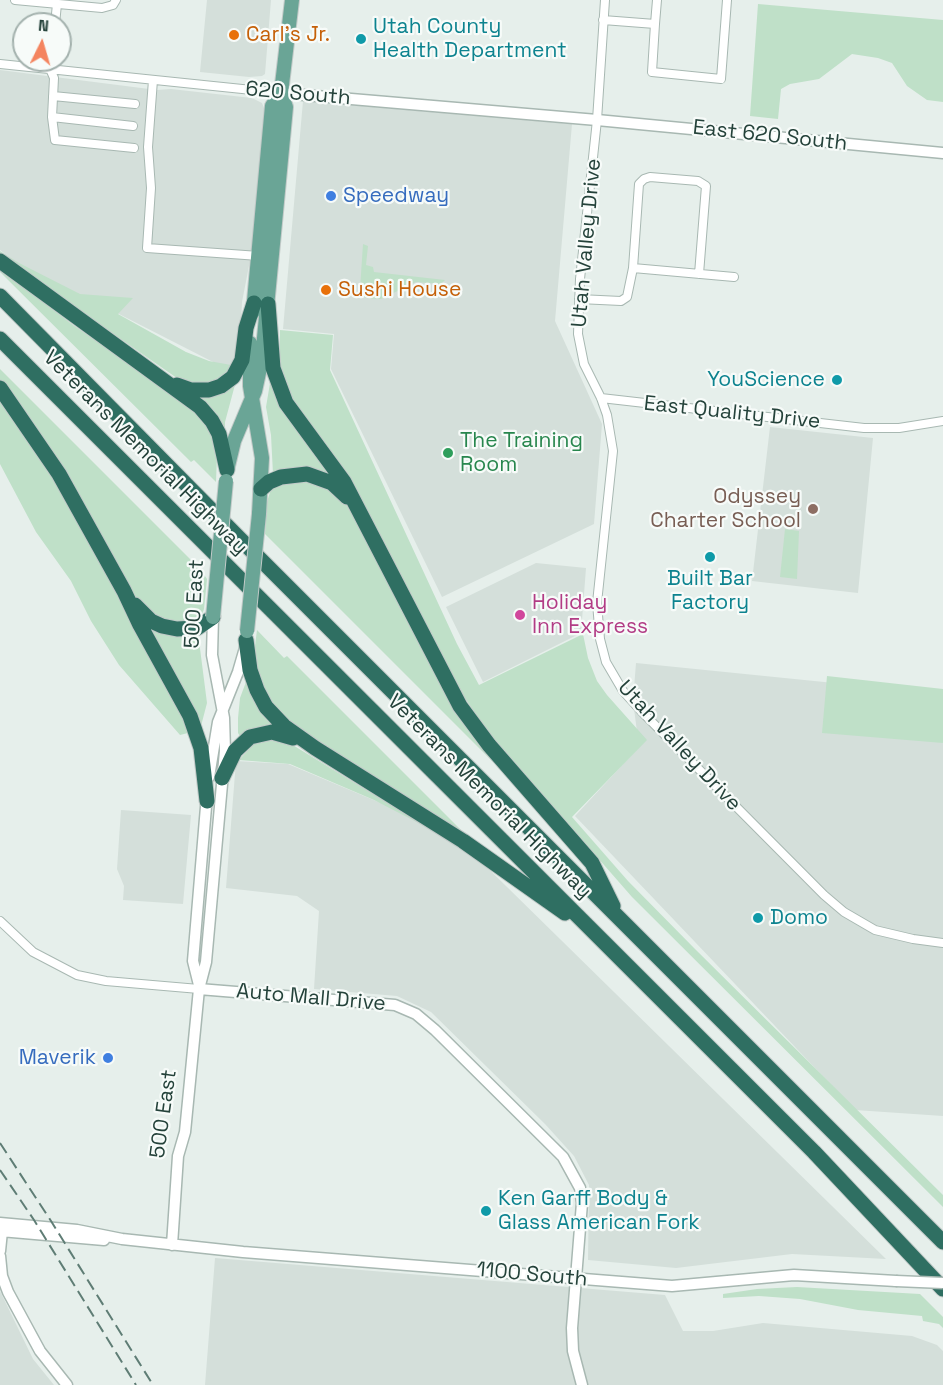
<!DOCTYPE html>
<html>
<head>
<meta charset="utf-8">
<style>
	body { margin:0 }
	#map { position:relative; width:943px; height:1385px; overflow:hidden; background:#e6efeb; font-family:"Space Grotesk",sans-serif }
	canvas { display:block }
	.north { position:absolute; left:12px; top:12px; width:60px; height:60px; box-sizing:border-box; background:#f7fbf9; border:2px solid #a3b1ad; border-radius:50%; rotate:5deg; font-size:16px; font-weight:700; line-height:24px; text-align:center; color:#24423a }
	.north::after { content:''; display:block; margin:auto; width:21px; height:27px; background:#f4845f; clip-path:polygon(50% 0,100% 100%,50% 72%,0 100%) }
</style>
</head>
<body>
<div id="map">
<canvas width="943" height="1385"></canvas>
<div class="north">N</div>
</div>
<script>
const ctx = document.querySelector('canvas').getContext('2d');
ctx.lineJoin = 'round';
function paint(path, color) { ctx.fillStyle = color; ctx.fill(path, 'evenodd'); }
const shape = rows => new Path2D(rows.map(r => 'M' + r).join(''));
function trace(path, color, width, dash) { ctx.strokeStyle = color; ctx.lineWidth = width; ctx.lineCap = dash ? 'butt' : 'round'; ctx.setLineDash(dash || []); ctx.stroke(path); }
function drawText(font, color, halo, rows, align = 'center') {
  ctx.font = font + ' "Space Grotesk",sans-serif'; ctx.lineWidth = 4.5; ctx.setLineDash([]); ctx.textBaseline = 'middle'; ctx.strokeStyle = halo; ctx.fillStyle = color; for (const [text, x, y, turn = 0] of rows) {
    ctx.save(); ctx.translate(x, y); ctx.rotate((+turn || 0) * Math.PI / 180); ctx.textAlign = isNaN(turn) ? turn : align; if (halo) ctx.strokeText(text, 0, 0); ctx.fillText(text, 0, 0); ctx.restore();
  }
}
paint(shape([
	[207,0,271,0,265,74,262,76,249,77,200,72],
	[0,70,157,90,171,89,252,98,262,103,264,108,253,245,242,302,241,325,232,366,215,363,119,314,77,297,19,265,0,250],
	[303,101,572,124,555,321,602,424,594,524,442,597,331,369,334,334,283,329],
	[770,427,873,438,858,593,752,581],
	[536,563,586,568,581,633,483,682,446,607],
	[636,663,834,683,943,743,943,1116,855,1110,575,816,639,747,633,701],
	[236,761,288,764,452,833,886,1259,792,1254,676,1268,588,1260,589,1185,574,1156,545,1124,431,1012,397,996,314,989,319,911,297,896,226,888],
	[121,810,191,815,183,904,123,900,124,886,117,869],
	[215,1258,665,1295,683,1331,713,1331,763,1323,912,1336,937,1345,943,1351,943,1385,205,1385],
	[0,1291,33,1359,54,1385,0,1385]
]), '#d4dfda');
paint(shape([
	[758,4,943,20,943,102,927,100,907,86,892,63,878,58,852,54,819,79,790,84,781,89,778,119,750,116],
	[363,244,368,246,366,265,373,267,374,272,445,280,441,284,416,282,381,299,366,298,361,295,360,289],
	[0,251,19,263,80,294,133,298,118,314,186,352,209,361,231,365,229,370,218,379,209,383,184,383,0,255],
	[0,269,73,325,192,407,211,428,217,455,216,482,194,460,191,462,0,272],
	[280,330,333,335,330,370,457,644,479,685,583,634,588,658,597,681,607,695,647,740,572,817,628,881,695,949,943,1195,943,1207,632,897,486,730,463,695,418,611,292,400,282,375,280,363],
	[0,369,201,570,207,579,204,609,201,617,195,621,170,625,141,608,67,476,36,427,0,380],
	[236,381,225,422,225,434,195,396],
	[271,382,336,480,273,474,271,435,266,407,270,383],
	[0,402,53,479,176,701,188,733,180,735,119,665,91,621,71,581,36,532,0,464],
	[308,479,340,495,349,508,516,785,265,534,267,502,271,489,279,485],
	[785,529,799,531,797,579,780,577],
	[143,621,198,633,207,703,201,726,199,727],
	[257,630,284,658,287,656,471,840,278,717,259,678,254,654],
	[827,676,943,689,943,743,822,733],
	[246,682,277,727,241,738,238,733,238,718,240,698],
	[266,738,284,740,296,747,430,829,374,800,290,764,239,760,249,749,247,746],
	[797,1287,920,1294,943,1317,943,1328,939,1324,923,1321,922,1316,858,1310,800,1299,759,1296,723,1298,723,1294,757,1289]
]), '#bfe0c8');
const minor = shape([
	[15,0,102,8,113,5,116,0],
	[605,0,597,120,580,279,578,334,584,364,601,398,607,415,613,451,597,603,600,639,606,662,623,691,642,712,824,895,844,912,875,930,913,939,943,943],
	[603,20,655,24,652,72,721,79,727,0],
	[55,24,57,4],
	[655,24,657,0],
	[51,60,50,69,54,78,52,117,55,140,134,148],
	[0,64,281,93],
	[153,80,148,147,151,188,147,248,259,256],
	[53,96,135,104],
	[52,117,133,126],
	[633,268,734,277],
	[579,299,621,301,627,297,633,268,639,184,644,179,650,177,698,181,706,186,699,274],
	[601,398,864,428,899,428,943,421],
	[0,921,33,952,77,975,106,981,199,989]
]);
const tertiary = shape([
	[281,93,597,120,943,153],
	[209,777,218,722,238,672,245,648],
	[199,985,193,961,207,795],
	[199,989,395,1005,416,1014,435,1030,563,1157,580,1188,582,1203,572,1328,573,1351,582,1385],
	[0,1223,77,1230,122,1239,243,1252,672,1286,794,1275,896,1281],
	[0,1231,104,1240],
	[172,1245,178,1156,185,1132,199,989,206,962,225,751,224,718,212,655,213,617],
	[0,1251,2,1231],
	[0,1256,2,1276,8,1292,40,1351,67,1385]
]);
const primary = shape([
	[253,312,272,106,281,93],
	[250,343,250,386,262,458,259,514],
	[227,470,234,441,255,391,262,359,286,107,281,93,292,0]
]);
const motorway = shape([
	[0,261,200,407,212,421,219,434,227,470],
	[0,296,239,538,943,1242],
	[268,304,273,368,286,403,344,482,460,706,489,745,592,863,613,906],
	[0,339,814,1152,943,1289],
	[177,385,191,390,209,390,221,386,233,377,242,360,246,328,254,303],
	[0,388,59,474,124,591,140,625,190,716,201,748,207,801],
	[261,489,269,482,281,477,307,474,332,483,347,497],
	[135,605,151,621,162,626,177,629,197,628,213,617],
	[246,640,250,670,257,690,266,707,284,726,315,748,463,841,565,913],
	[222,778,235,751,250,737,272,732,293,738]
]);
trace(minor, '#a8b8b2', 10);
trace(tertiary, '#a8b8b2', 13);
trace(primary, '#c2cac8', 16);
trace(motorway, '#c2cac8', 17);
trace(minor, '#fff', 8);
trace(tertiary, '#fff', 10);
trace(primary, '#6aa596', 14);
trace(motorway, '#2f6f62', 15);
trace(shape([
	[0,1143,51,1221,153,1385],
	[0,1170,34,1220,136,1385]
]), '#5f7d75', 2, [12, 6]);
const tertiaryBridge = shape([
	[896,1281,943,1283]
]);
const primaryBridge = shape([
	[213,617,226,481],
	[247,631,259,514]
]);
trace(tertiaryBridge, '#a8b8b2', 13, []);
trace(primaryBridge, '#c2cac8', 16, []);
trace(tertiaryBridge, '#fff', 10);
trace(primaryBridge, '#6aa596', 14);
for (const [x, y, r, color] of [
	[234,35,6,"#e8710a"],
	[361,39,6,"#0f9aa8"],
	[331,196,6,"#3f7fe0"],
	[326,290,6,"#e8710a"],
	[837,380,6,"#0f9aa8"],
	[448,453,6,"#2e9e5b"],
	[813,509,6,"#8d6e63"],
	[710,557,6,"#0f9aa8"],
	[520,615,6,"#d1479c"],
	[758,918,6,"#0f9aa8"],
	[108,1058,6,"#3f7fe0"],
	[486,1211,6,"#0f9aa8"]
]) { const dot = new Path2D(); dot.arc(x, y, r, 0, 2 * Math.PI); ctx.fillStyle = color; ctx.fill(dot); trace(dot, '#f7fbf9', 2); }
drawText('21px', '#0d838f', '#f7fbf9', [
	["Utah County",373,27],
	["Health Department",373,51],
	["YouScience",825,380,"right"],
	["Built Bar",710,579,"center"],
	["Factory",710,603,"center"],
	["Domo",770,918],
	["Ken Garff Body &",498,1199],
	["Glass American Fork",498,1223]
], 'left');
drawText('21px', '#c56008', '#f7fbf9', [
	["Carl's Jr.",246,35],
	["Sushi House",338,290]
], 'left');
drawText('21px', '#24423a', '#f7fbf9', [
	["620 South",298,94,5],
	["East 620 South",770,136,6],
	["Utah Valley Drive",587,243,-85],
	["East Quality Drive",732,413,6],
	["Veterans Memorial Highway",145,453,45],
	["500 East",195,604,-87],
	["Utah Valley Drive",679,746,47],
	["Veterans Memorial Highway",489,797,45],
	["Auto Mall Drive",311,998,5],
	["500 East",164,1114,-82],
	["1100 South",532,1275,5]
]);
drawText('21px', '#366cbe', '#f7fbf9', [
	["Speedway",343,196],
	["Maverik",96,1058,"right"]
], 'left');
drawText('21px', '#27864d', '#f7fbf9', [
	["The Training",460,441],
	["Room",460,465]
], 'left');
drawText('21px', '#785e54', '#f7fbf9', [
	["Odyssey",801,497],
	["Charter School",801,521]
], 'right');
drawText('21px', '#b23c85', '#f7fbf9', [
	["Holiday",532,603],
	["Inn Express",532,627]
], 'left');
</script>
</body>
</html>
